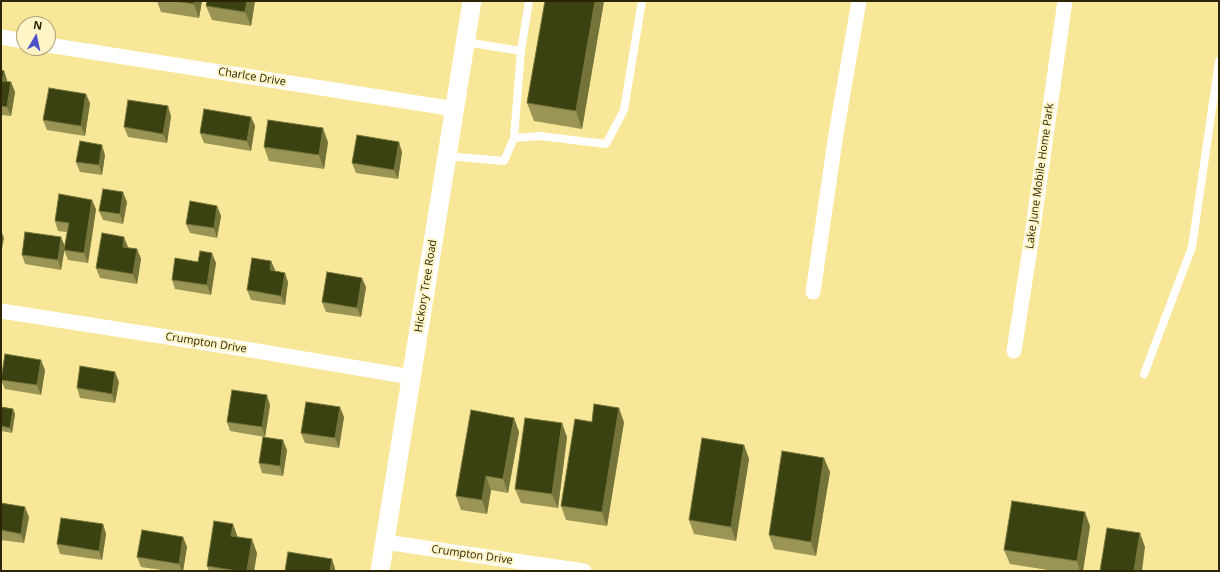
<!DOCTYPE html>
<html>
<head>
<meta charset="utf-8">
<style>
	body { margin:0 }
	#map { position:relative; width:1220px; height:572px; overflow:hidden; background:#f9e799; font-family:"Open Sans",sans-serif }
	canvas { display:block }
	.frame { position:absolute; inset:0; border:2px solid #2c2503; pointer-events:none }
	.north { position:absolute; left:16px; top:16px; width:40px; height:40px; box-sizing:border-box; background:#fff5c7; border:1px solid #aba279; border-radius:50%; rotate:9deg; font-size:11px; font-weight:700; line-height:16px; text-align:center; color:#2c2503 }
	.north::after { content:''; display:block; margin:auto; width:14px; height:18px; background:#4f51c8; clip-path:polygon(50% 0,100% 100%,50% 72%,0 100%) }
</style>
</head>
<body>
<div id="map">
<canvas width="1220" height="572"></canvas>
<div class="frame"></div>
<div class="north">N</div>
</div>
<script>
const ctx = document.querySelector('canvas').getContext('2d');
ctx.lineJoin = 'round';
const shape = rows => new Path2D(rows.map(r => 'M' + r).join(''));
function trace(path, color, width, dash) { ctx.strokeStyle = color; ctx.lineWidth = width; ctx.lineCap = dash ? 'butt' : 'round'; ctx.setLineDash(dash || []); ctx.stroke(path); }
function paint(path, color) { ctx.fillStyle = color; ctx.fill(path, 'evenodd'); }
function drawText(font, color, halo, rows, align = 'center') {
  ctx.font = font + ' "Open Sans",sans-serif'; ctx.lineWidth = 4; ctx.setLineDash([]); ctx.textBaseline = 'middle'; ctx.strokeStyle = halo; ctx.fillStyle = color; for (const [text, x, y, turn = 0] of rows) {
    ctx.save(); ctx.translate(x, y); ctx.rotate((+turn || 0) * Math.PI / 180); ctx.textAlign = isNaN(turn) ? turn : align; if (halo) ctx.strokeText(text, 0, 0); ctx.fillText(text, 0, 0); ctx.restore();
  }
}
trace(shape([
	[466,42,521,51,529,1],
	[514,138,521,51],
	[447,156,504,161,514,138,540,136,606,144,624,110,642,1],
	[1144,374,1192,247,1219,61]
]), '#fff', 8);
trace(shape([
	[1,37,24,41],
	[48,45,455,109],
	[813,292,836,134,859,1],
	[1,311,257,351,411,377],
	[1014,351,1031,242,1065,1],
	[384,542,584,571]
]), '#fff', 15);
trace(shape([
	[380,571,472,1]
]), '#fff', 19);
paint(shape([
	[157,1,202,1,199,18,161,12],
	[255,1,251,26,212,20,206,6],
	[545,1,604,1,582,129,534,121,527,103],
	[1,70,4,71,7,80,7,82,11,82,15,92,11,116,1,115],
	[90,103,85,136,47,130,43,120],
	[171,116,167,143,128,137,124,127],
	[251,117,255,126,251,151,204,143,200,133],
	[328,142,324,169,269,161,264,147],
	[402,152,398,179,356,173,352,163],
	[105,155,102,175,80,172,76,162],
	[127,202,123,224,103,220,99,211],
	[217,206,221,216,217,238,190,233,186,224],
	[96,209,88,263,68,260,64,250,61,270,25,264,22,255,61,237,65,247,67,232,58,231,55,221],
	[128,247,128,248,137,249,141,259,137,284,100,278,96,268],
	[271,261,275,271,288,282,285,305,251,300,247,290],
	[216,263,211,295,175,289,172,280],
	[366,287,361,317,326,312,322,302],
	[45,370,41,395,5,389,1,380],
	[119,382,115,403,80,398,77,388],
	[270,405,265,437,230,431,227,422],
	[1,407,13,409,15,414,12,433,1,431],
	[344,417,339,448,305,443,301,433],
	[514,418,519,432,508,493,491,490,487,514,461,510,456,496],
	[592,422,624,422,607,526,566,520,561,506],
	[567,437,558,508,521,503,515,489],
	[744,445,749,459,736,541,694,534,689,520],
	[287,450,283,476,262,473,259,463],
	[830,472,816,556,774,549,769,535],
	[1,503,29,517,24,543,1,540],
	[103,524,106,534,102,560,60,554,57,544],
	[233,524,237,537,257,553,254,571,209,571,207,566],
	[1090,526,1083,571,1054,571,1010,564,1004,550],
	[183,537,187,547,183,571,169,571,141,567,137,557]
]), '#9a9455');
paint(shape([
	[194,1,202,1,199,18,194,4],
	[247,1,255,1,251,26,245,12],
	[595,1,604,1,582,129,576,111],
	[4,71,7,80,6,91,2,81],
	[11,82,15,92,11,116,7,107],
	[86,94,90,103,85,136,81,126],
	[168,106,171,116,167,143,163,134],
	[251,117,255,126,251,151,247,141],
	[323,128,328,142,324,169,319,155],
	[399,142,402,152,398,179,394,170],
	[102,145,105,155,102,175,99,165],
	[123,192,127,202,123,224,120,214],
	[92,200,96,209,88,263,84,253],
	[217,206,221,216,217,238,214,228],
	[1,230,4,238,1,254],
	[61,237,65,247,61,270,58,260],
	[124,237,128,247,126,257,123,247],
	[137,249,141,259,137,284,133,274],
	[212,253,216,263,211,295,207,285],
	[271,261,275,270,273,280,270,270],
	[285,273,288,282,285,305,281,296],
	[362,278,366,287,361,317,357,308],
	[41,360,45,370,41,395,37,385],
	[115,372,119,382,115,403,112,394],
	[267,395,270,405,265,437,262,427],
	[340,407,344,417,339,448,335,438],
	[619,408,624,422,607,526,602,512],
	[13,409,15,414,12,433,10,428],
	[514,418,519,432,508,493,503,479],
	[562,423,567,437,558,508,552,494],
	[283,440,287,450,283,476,280,466],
	[744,445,749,459,736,541,731,527],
	[824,458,830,472,816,556,811,542],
	[486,476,491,490,487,514,482,500],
	[25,507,29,517,24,543,21,534],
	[1085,512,1090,526,1083,571,1080,571,1077,561],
	[103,524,106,534,102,560,99,551],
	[233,524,238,538,231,536],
	[1140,533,1145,547,1142,571,1134,571],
	[183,537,187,547,183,571,182,571,179,564],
	[252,539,257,553,254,571,247,571],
	[332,559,335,568,335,571,330,571]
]), '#74743a');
const building = shape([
	[174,1,194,1,194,4,174,1],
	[207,1,247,1,245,12,206,6,207,1],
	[545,1,595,1,576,111,527,103,545,1],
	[1,70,4,71,2,81,11,82,7,107,1,106,1,70],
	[49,88,86,94,81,126,43,120,49,88],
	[128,100,168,106,163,134,124,127,128,100],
	[204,109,251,117,247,141,200,133,204,109],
	[268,120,323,128,319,155,264,147,268,120],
	[357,135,399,142,394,170,352,163,357,135],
	[80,141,102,145,99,165,76,162,80,141],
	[103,189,123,192,120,214,99,211,103,189],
	[59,194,92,200,84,253,64,250,69,223,55,221,59,194],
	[190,201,217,206,214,228,186,224,190,201],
	[25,232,61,237,58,260,22,255,25,232],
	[102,233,124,237,123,247,137,249,133,274,96,268,102,233],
	[200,251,212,253,207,285,172,280,175,258,198,262,200,251],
	[252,258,271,261,270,270,285,273,281,296,247,290,252,258],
	[327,272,362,278,357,308,322,302,327,272],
	[5,354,41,360,37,385,1,380,5,354],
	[80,366,115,372,112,394,77,388,80,366],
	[232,390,267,395,262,427,227,422,232,390],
	[306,402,340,407,335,438,301,433,306,402],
	[594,404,619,408,602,512,561,506,575,419,592,422,594,404],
	[1,407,13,409,10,428,1,426,1,407],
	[471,410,514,418,503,479,486,476,482,500,456,496,471,410],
	[525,418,562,423,552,494,515,489,525,418],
	[263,437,283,440,280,466,259,463,263,437],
	[702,438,744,445,731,527,689,520,702,438],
	[782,451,824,458,811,542,769,535,782,451],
	[1012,501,1085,512,1077,561,1004,550,1012,501],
	[1,503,25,507,21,534,1,530,1,503],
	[61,518,103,524,99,551,57,544,61,518],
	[214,521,233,524,231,536,252,539,247,571,238,571,207,566,214,521],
	[1107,528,1140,533,1134,571,1100,571,1107,528],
	[142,530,183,537,179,564,137,557,142,530],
	[288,552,332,559,330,571,285,571,288,552]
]);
paint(building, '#3b4211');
trace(building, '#74743a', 1);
drawText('11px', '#2c2503', '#fff5c7', [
	["Charlce Drive",252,77,9],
	["Lake June Mobile Home Park",1040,176,-82],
	["Hickory Tree Road",426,286,-81],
	["Crumpton Drive",206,343,9],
	["Crumpton Drive",472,555,8]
]);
</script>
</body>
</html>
